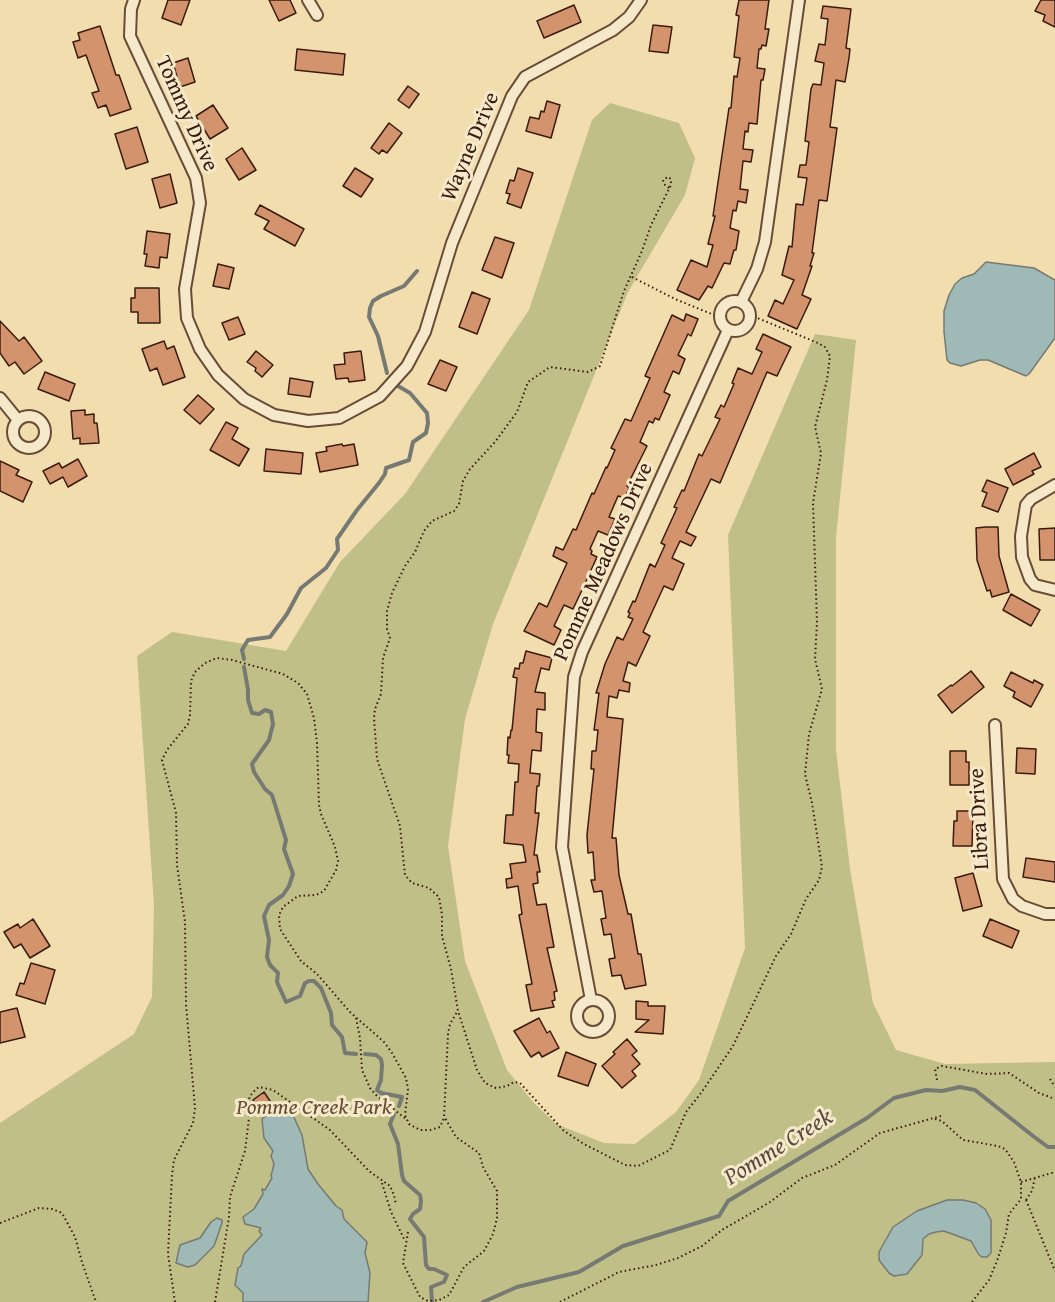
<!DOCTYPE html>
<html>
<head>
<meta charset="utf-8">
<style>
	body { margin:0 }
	canvas { display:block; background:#f1ddae }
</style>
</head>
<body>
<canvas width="1055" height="1302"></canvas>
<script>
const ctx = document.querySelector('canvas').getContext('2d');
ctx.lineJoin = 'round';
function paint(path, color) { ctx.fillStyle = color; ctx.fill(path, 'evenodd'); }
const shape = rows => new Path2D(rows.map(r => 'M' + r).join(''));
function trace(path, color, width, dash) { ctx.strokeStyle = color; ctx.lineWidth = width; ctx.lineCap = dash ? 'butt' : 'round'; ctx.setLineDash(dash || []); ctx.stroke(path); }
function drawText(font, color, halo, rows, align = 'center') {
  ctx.font = font + ' "Gentium Book Plus",serif'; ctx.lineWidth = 6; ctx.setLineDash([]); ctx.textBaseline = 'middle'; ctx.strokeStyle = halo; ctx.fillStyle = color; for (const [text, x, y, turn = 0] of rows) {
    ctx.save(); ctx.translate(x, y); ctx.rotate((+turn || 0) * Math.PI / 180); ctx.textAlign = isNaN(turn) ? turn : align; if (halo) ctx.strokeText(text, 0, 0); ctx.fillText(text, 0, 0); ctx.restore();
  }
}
paint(shape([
	[610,103,679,123,695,158,685,195,628,292,493,624,465,719,448,846,465,961,507,1070,534,1103,556,1124,604,1143,635,1144,676,1112,699,1080,745,948,728,535,815,334,856,340,836,537,836,750,850,869,873,1003,896,1050,945,1064,1055,1062,1055,1302,0,1302,0,1123,134,1034,152,997,154,905,137,656,172,632,286,651,340,562,405,494,529,310,592,120]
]), '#bfbf87');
const water = shape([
	[986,262,1034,268,1055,280,1055,338,1029,374,1026,376,988,360,980,360,961,366,950,363,947,360,944,332,944,311,949,295,955,284,962,278,974,274,986,262],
	[279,1105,287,1108,292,1113,302,1135,308,1169,318,1184,336,1206,342,1210,344,1219,367,1242,365,1253,370,1273,368,1302,243,1302,243,1293,235,1285,238,1268,241,1266,244,1254,262,1235,259,1231,261,1228,245,1224,243,1217,254,1209,263,1194,262,1189,265,1190,272,1178,271,1176,274,1164,271,1156,273,1151,264,1138,262,1119,279,1105],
	[947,1200,963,1200,976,1203,985,1209,991,1220,991,1253,987,1257,982,1257,979,1255,971,1241,944,1231,936,1232,929,1234,923,1239,922,1255,907,1274,894,1276,889,1273,879,1260,879,1252,893,1227,917,1211,947,1200],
	[217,1218,222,1220,222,1223,214,1246,195,1265,188,1267,176,1263,180,1245,200,1238,211,1222,217,1218]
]);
paint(water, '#9fb9b6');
trace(water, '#777a73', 1.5);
trace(shape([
	[387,373,378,336,369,317,370,308,373,301,381,296,404,286,417,271],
	[244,659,242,650,248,640,270,637,287,614,301,588,326,568,338,550,337,539,357,510,379,483,385,474,386,468,409,460,413,442,426,433,428,423,427,413,410,393,398,386],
	[244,667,248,690,248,700,252,713,259,714,265,710,271,712,273,724,269,740,252,764,254,772,265,789,272,795,286,840,284,849,293,874,289,886,283,895,269,905,264,916,269,940,267,957,270,965,278,973,277,982,286,1002,300,996,305,983,309,981,314,981,321,988,331,1013,332,1025,342,1037,345,1053,356,1054],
	[365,1054,376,1055,381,1059,382,1065,381,1080,377,1090,381,1093,402,1097,399,1106],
	[394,1114,390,1124,398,1144,402,1175,404,1181,420,1195,421,1201,420,1209,413,1214,410,1219,424,1237,426,1265,429,1269,434,1269,447,1275,444,1282,431,1287,432,1302],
	[483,1302,517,1287,579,1272,623,1246,719,1216,728,1201,867,1118,894,1098,926,1090,942,1091,960,1087,975,1090,1033,1136,1048,1147,1055,1147]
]), '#777a73', 4);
const building = shape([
	[168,0,190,0,181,25,162,18,168,0],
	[269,0,290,0,296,13,279,21,269,0],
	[739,0,769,0,765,29,769,29,766,46,762,45,761,49,759,49,757,68,765,69,763,80,761,80,757,124,749,123,748,132,745,131,743,149,753,150,751,162,743,161,740,189,748,190,746,203,738,201,736,211,733,210,730,228,739,231,736,250,734,250,730,264,724,263,712,288,708,286,699,300,677,290,691,260,707,267,713,245,708,244,715,216,713,216,729,108,731,108,734,76,737,77,740,58,734,57,739,16,736,15,739,0],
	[1041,0,1055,0,1055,27,1043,21,1045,15,1035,11,1041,0],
	[574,5,581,22,544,38,537,21,574,5],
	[823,6,851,9,846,48,850,49,849,58,845,82,836,80,830,127,837,128,827,201,819,200,812,253,814,253,810,266,812,266,802,295,811,299,797,329,768,316,775,300,783,304,794,280,782,275,789,246,792,247,796,204,803,205,807,178,798,177,800,165,806,165,809,142,805,141,811,89,813,84,821,85,824,63,815,61,819,44,825,45,828,19,821,18,823,6],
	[653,25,672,27,668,53,649,51,653,25],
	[100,26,116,75,119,75,131,109,110,116,106,105,98,108,92,93,99,91,86,55,78,58,73,42,80,40,78,33,100,26],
	[297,49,345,54,343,75,295,70,297,49],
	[188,58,195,82,180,87,173,63,188,58],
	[408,86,419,94,409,108,398,100,408,86],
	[547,101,560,105,551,138,526,131,530,117,539,119,541,111,544,112,547,101],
	[213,105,228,128,210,139,196,116,213,105],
	[389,123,402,133,387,153,382,150,379,154,371,148,389,123],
	[137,127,148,162,126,169,115,134,137,127],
	[242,148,256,170,239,180,226,159,242,148],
	[355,168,373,179,361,197,343,186,355,168],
	[518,168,533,173,521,208,507,203,510,194,506,193,510,180,514,181,518,168],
	[170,174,177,203,160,208,152,179,170,174],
	[260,205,304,229,295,246,264,229,269,221,255,214,260,205],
	[147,231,170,234,167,258,160,257,159,268,145,266,147,254,144,254,147,231],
	[495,237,514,243,502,278,482,270,495,237],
	[218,264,234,268,229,289,213,286,218,264],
	[135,288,159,288,160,323,138,323,138,312,131,312,131,298,135,298,135,288],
	[472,292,490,299,477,334,459,327,472,292],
	[686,314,698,319,691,336,688,334,678,355,685,359,679,374,673,371,664,392,670,395,659,420,655,418,653,423,649,421,640,442,647,446,627,486,629,488,625,498,618,496,609,517,615,519,608,535,598,531,590,549,592,551,591,554,597,557,583,588,573,609,564,605,554,626,561,630,554,645,524,631,539,603,547,607,567,563,553,556,556,547,563,550,573,529,576,530,592,493,594,494,606,467,607,468,615,450,611,448,625,419,631,421,650,378,645,376,672,315,684,321,686,314],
	[238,317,245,334,229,340,222,323,238,317],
	[0,321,19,341,24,337,42,361,24,374,15,362,9,366,0,353,0,321],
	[763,334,791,347,777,376,767,372,720,483,711,479,686,532,696,537,691,546,680,541,672,558,684,564,673,590,664,586,643,632,650,636,636,666,628,662,623,681,630,683,629,692,619,690,617,698,609,696,607,717,623,719,612,838,616,838,619,875,628,914,631,914,638,954,641,954,646,985,625,989,621,975,612,976,609,959,615,958,611,934,604,935,601,919,606,918,602,891,594,892,591,880,595,880,593,852,588,853,587,835,594,769,591,769,592,751,596,751,598,730,594,730,599,693,596,693,605,664,617,637,623,640,633,619,628,617,630,613,628,612,633,601,635,602,650,564,655,567,665,545,661,543,677,508,674,507,682,490,684,491,699,454,702,456,720,419,715,417,721,405,724,407,734,384,732,383,738,368,752,374,762,352,756,349,763,334],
	[164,341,167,349,174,346,185,377,163,385,157,368,150,371,142,349,164,341],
	[256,351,273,365,262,377,255,371,256,368,247,362,256,351],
	[361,351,365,380,349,382,348,378,336,379,334,365,345,364,344,353,361,351],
	[440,360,457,367,446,391,428,384,440,360],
	[45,372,75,384,69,401,38,389,45,372],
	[290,378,313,382,310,397,288,394,290,378],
	[198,395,214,409,200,424,184,410,198,395],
	[85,410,85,415,94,414,94,423,97,423,99,443,80,444,80,438,73,439,71,411,85,410],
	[226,422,238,428,232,439,249,449,239,466,210,450,226,422],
	[342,444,343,446,354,444,358,465,320,472,316,453,327,451,326,447,342,444],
	[266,449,303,453,301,474,264,471,266,449],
	[1034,453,1041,467,1032,471,1034,474,1013,485,1005,469,1034,453],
	[78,459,87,476,68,487,63,477,50,484,43,471,59,463,62,468,78,459],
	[0,461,19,470,16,475,32,482,23,502,0,491,0,461],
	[987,480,1008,488,998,512,982,506,987,493,982,491,987,480],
	[986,527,998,527,999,556,1009,592,992,597,990,590,987,591,977,560,976,528,986,527],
	[1055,528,1055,560,1040,560,1039,529,1055,528],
	[1011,594,1040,610,1031,626,1003,610,1011,594],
	[526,651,552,658,549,670,541,668,535,692,545,693,545,710,537,709,536,732,542,733,541,751,532,750,530,773,540,774,539,786,537,786,535,813,539,813,534,855,537,855,540,872,537,872,538,883,533,884,537,905,546,904,554,947,547,948,557,991,554,992,555,1000,552,1001,554,1007,531,1011,526,985,532,984,519,915,522,914,518,886,507,888,506,879,512,878,510,864,526,862,523,845,504,843,506,815,513,815,515,782,518,782,519,764,508,763,509,755,507,755,508,737,510,738,511,730,512,730,517,678,513,677,515,668,519,669,520,663,523,663,526,651],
	[971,671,984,687,952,713,938,695,951,685,952,686,971,671],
	[1011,672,1033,683,1034,680,1043,685,1031,707,1013,697,1015,692,1004,686,1011,672],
	[1017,748,1036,749,1035,774,1016,773,1017,748],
	[950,751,966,751,966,762,969,762,969,785,950,785,950,751],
	[957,811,973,811,972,846,953,846,954,821,957,821,957,811],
	[1026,858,1055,862,1055,882,1023,877,1026,858],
	[973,873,982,906,963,911,955,878,973,873],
	[33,919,50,946,30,958,21,944,14,948,4,932,18,924,20,928,33,919],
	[990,919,1019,931,1012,948,983,936,990,919],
	[31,963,55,970,45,1004,16,995,20,983,24,984,31,963],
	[636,1001,648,1002,648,1006,665,1006,663,1034,635,1032,649,1020,636,1019,636,1001],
	[17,1008,25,1037,0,1043,0,1012,17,1008],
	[539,1018,547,1033,550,1031,559,1048,542,1057,539,1052,531,1057,514,1031,539,1018],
	[627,1039,637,1051,632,1055,640,1064,632,1071,636,1076,622,1088,602,1066,615,1054,613,1052,627,1039],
	[566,1052,596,1064,588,1086,558,1076,566,1052],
	[264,1092,272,1104,261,1112,253,1100,264,1092]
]);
paint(building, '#d3936c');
trace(building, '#3b1b0f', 1.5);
const minor = shape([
	[134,0,131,9,130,36,196,178,200,203,185,289,187,318,200,349,218,375,244,399,274,415,308,421,339,418,380,396,407,366,425,332,452,243,512,96,525,77,613,30,629,17,641,0],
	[308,0,317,15],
	'720 316a15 15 0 1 1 30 0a15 15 0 1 1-30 0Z',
	[741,302,757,269,765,242,799,0],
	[0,398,18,420],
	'13 432a16 16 0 1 1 32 0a16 16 0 1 1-32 0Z',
	[1055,485,1031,499,1026,505,1021,536,1022,557,1030,579,1035,585,1055,590],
	[995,725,1003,879,1013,899,1022,906,1045,914,1055,914],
	'577 1016a16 16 0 1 1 32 0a16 16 0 1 1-32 0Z',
	[591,1000,562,847,574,677,582,652,728,330]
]);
trace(minor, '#684c37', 14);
trace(shape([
	[669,188,664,184,663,180,668,177,671,179,671,185,651,225,642,251,624,291,600,366,588,372,550,367,528,382,517,412,495,442,470,469,463,481,459,504,454,511,432,521,424,531,415,552,405,566,392,593,387,611,387,629,390,638,383,658,381,694,375,709,374,718,377,759,400,826,405,875,412,883,429,888,439,897,442,915,442,936,451,969,458,1011,477,1070,485,1083,496,1088,507,1086,514,1082,520,1083,564,1131,584,1144,625,1165,638,1166,670,1150,686,1112,701,1093,733,1046,776,956,791,934,806,899,819,880,822,867,812,803,805,774,809,734,822,689,815,659,817,623,813,503,821,453,815,427,827,380,830,356,825,347,818,343,755,317],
	[632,277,675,299,714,315],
	[356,1018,360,1038,362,1070,370,1088,377,1096,406,1119],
	[1050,1079,1055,1087],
	[937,1080,935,1069,942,1066,987,1074,1009,1073,1039,1093,1055,1099],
	[935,1119,942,1121,963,1140,998,1146,1005,1149,1014,1162,1021,1182,1021,1199,1009,1214,1006,1233,997,1261,989,1280,972,1302],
	[1021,1182,1055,1172],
	[382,1183,391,1212,405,1241],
	[1026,1200,1055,1271],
	[1026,1200,1032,1191,1035,1177],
	[0,1223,39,1208,52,1209,62,1213,75,1237,82,1262,96,1302],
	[408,1232,403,1263,420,1297,428,1301,439,1300,449,1295,464,1267,484,1251,493,1234,497,1218,497,1191,483,1167,479,1153,456,1137,445,1118],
	[175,1302,168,1254,172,1175,174,1160,193,1123,195,1108,186,1004,185,922,177,865,176,813,162,760,167,750,188,724,190,715,191,681,195,672,205,663,217,658,232,660,283,674,298,683,307,694,314,718,317,743,319,805,321,814,335,847,338,861,336,870,324,891,316,895,298,896,283,907,279,915,280,929,301,961,317,974,350,1012,384,1042,392,1053,406,1078,408,1089,405,1115,409,1124,420,1130,430,1130,440,1127,444,1118,448,1034,450,1024,457,1012],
	[215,1302,229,1217,230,1197,245,1151,249,1118,248,1103,250,1096,256,1089,259,1087,273,1090,330,1130,369,1171,390,1186,394,1195,396,1205],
	[560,1302,619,1272,656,1265,678,1258,702,1246,722,1230,770,1202,802,1178,835,1165,880,1133,941,1116]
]), '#3b1b0f', 2, [1.5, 3]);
trace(minor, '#f6e9ca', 10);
drawText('22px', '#3b1b0f', '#f6e9ca', [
	["Tommy Drive",186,114,66],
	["Wayne Drive",471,147,-67],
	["Pomme Meadows Drive",604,562,-66],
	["Libra Drive",980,819,-93]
]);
drawText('italic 22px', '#634c33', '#f6e9ca', [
	["Pomme Creek Park",314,1108]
]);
drawText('italic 24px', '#594a41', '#f6e9ca', [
	["Pomme Creek",779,1148,-32]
]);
</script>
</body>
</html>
